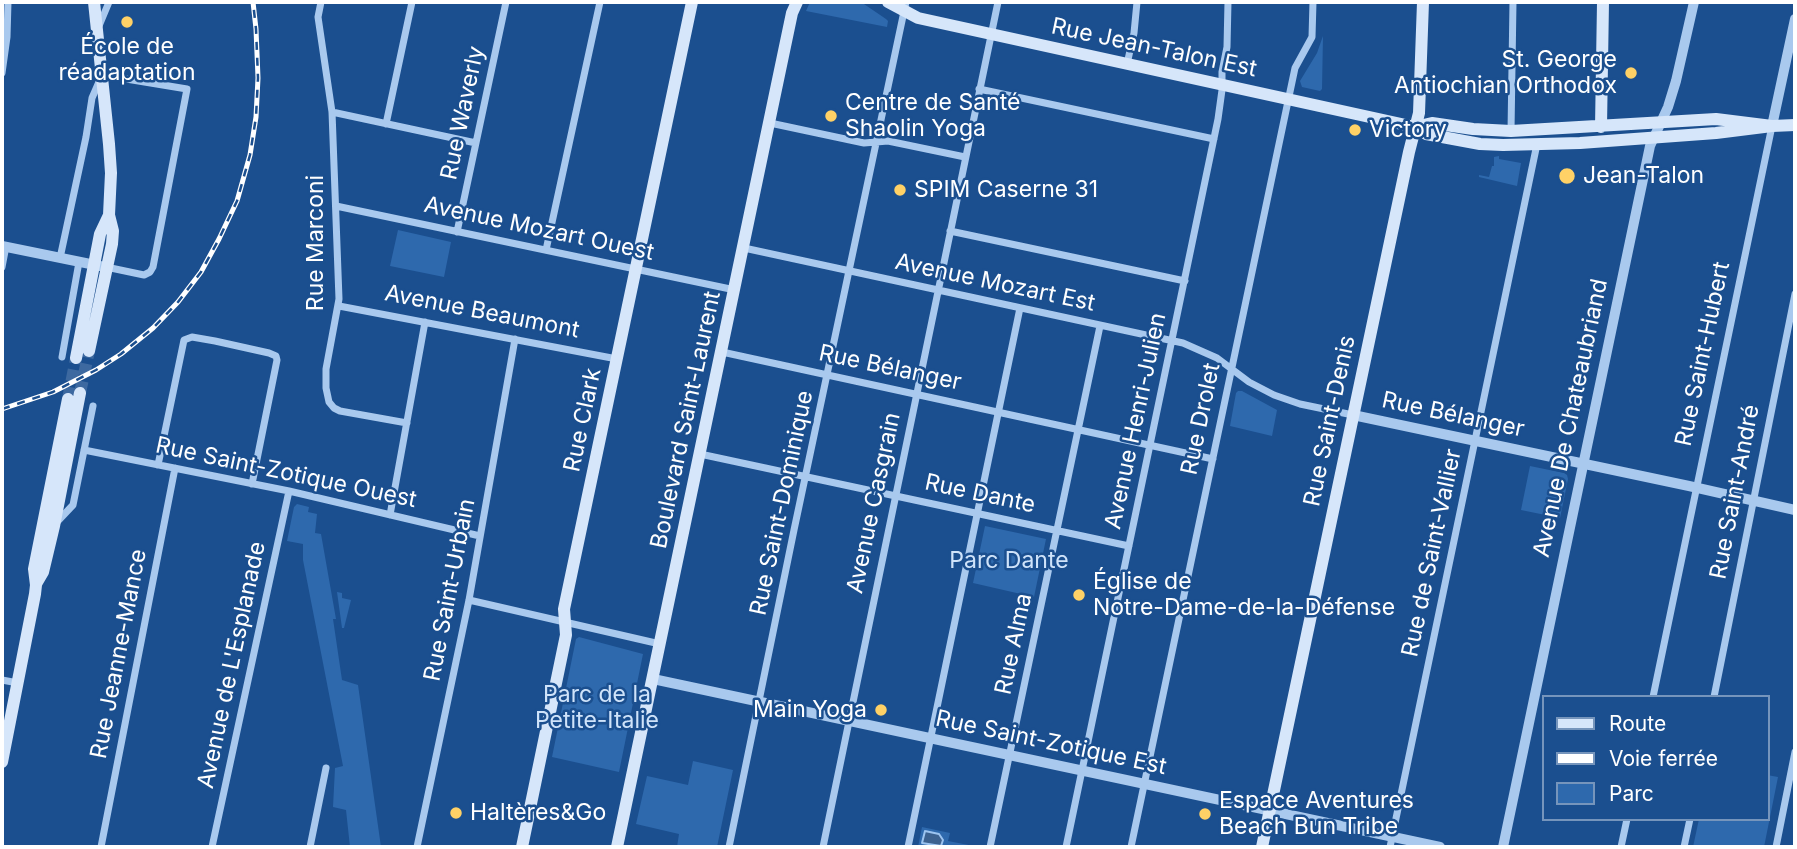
<!DOCTYPE html>
<html>
<head>
<meta charset="utf-8">
<style>
	body { margin:0 }
	#map { position:relative; width:1797px; height:849px; overflow:hidden; background:#1b4f8f; font-family:Inter,sans-serif }
	canvas { display:block }
	.frame { position:absolute; inset:0; border:4px solid #fff; pointer-events:none }
	.legend { position:absolute; left:1542px; top:695px; width:228px; height:126px; box-sizing:border-box; background:#1b4f8f; border:2px solid #7695bc; margin:0; padding:9px 12px; list-style:none; font-size:21px; color:#fff }
	.legend li { display:flex; align-items:center; gap:14px; height:35px }
	.legend b { width:35px; border:2px solid #7695bc }
</style>
</head>
<body>
<div id="map">
<canvas width="1797" height="849"></canvas>
<div class="frame"></div>
<ul class="legend">
<li><b style="height:9px;background:#d6e6fa"></b>Route</li>
<li><b style="height:9px;background:#fff"></b>Voie ferrée</li>
<li><b style="height:19px;background:#2e69ad"></b>Parc</li>
</ul>
</div>
<script>
const ctx = document.querySelector('canvas').getContext('2d');
ctx.lineJoin = 'round';
function paint(path, color) { ctx.fillStyle = color; ctx.fill(path, 'evenodd'); }
const shape = rows => new Path2D(rows.map(r => 'M' + r).join(''));
function trace(path, color, width, dash) { ctx.strokeStyle = color; ctx.lineWidth = width; ctx.lineCap = dash ? 'butt' : 'round'; ctx.setLineDash(dash || []); ctx.stroke(path); }
function drawText(font, color, halo, rows, align = 'center') {
  ctx.font = font + ' Inter,sans-serif'; ctx.lineWidth = 5; ctx.setLineDash([]); ctx.textBaseline = 'middle'; ctx.strokeStyle = halo; ctx.fillStyle = color; for (const [text, x, y, turn = 0] of rows) {
    ctx.save(); ctx.translate(x, y); ctx.rotate((+turn || 0) * Math.PI / 180); ctx.textAlign = isNaN(turn) ? turn : align; if (halo) ctx.strokeText(text, 0, 0); ctx.fillText(text, 0, 0); ctx.restore();
  }
}
paint(shape([
	[810,2,861,2,886,19,888,21,887,27,806,11],
	[1323,36,1322,89,1320,91,1302,87,1300,81,1317,53],
	[1499,156,1499,159,1521,163,1517,186,1479,177,1479,175,1489,177,1492,166,1494,166,1494,157],
	[398,230,451,242,444,277,390,266],
	[1238,391,1242,391,1277,410,1272,436,1230,426,1236,393],
	[1530,466,1564,473,1567,475,1568,479,1560,518,1521,510],
	[297,504,309,507,308,512,317,514,315,533,321,534,336,619,333,619,342,680,358,685,381,847,350,847,346,810,333,807,335,768,343,766,303,560,303,544,287,541,294,507],
	[985,526,1046,539,1034,597,973,583],
	[337,592,342,593,342,598,351,600,344,628,342,628],
	[579,637,643,654,619,772,552,757,576,639],
	[693,761,733,770,717,847,677,847,679,834,636,824,647,776,688,785],
	[1767,775,1778,777,1764,847,1693,847,1699,819,1767,819],
	[922,827,950,833,948,841,979,847,918,847]
]), '#2e69ad');
const water = shape([
	[925,831,939,834,943,840,941,846,922,843,925,831]
]);
paint(water, '#3c6290');
trace(water, '#9cc4f0', 2);
trace(shape([
	[80,393,89,351],
	[68,399,76,358]
]), '#3d69a0', 12, [12, 6]);
trace(shape([
	[321,2,318,17,332,112,339,299,326,369,326,388,329,402,334,408,340,411,407,423],
	[99,26,109,2],
	[1127,64,1134,33,1137,2],
	[2,73,7,37,8,2],
	[979,89,1214,139],
	[332,112,476,143],
	[770,123,864,143,888,141,965,157],
	[386,124,412,2],
	[1511,131,1513,2],
	[336,206,735,290],
	[950,231,1185,281],
	[457,232,506,2],
	[744,248,1183,343,1217,358,1249,382,1274,395,1300,404,1353,415],
	[546,250,600,2],
	[60,258,86,137,92,98,102,75,187,89,153,267,150,272,144,275,106,267],
	[2,267,6,246],
	[339,306,617,359],
	[722,352,1213,459],
	[62,357,79,262],
	[84,450,289,491,480,536],
	[700,454,1129,546],
	[158,465,184,340,192,337,215,341,269,353,276,356,277,360,252,484],
	[390,515,425,322],
	[56,523,73,505,93,406],
	[469,600,660,644],
	[2,680,18,683],
	[1653,697,1772,126],
	[1714,697,1795,294],
	[101,847,175,468],
	[212,847,289,491],
	[310,847,326,768],
	[417,847,469,600,515,339],
	[729,847,794,530,906,2],
	[823,847,998,2],
	[908,847,1020,308],
	[990,847,1100,326],
	[1066,847,1218,119,1222,90,1222,72,1227,47,1228,2],
	[1131,847,1295,68,1312,37,1313,2],
	[1390,847,1537,144],
	[1621,847,1627,819],
	[1684,847,1690,819],
	[1776,847,1795,752]
]), '#a9c9ee', 7);
trace(shape([
	[1772,126,1795,19],
	[2,246,100,266],
	[1353,415,1689,486,1795,510],
	[653,679,1440,847],
	[1503,847,1650,146,1668,107,1676,81,1694,2]
]), '#a9c9ee', 10);
trace(shape([
	[888,2,918,18,1415,127,1426,134,1480,144,1503,145,1580,143,1716,133,1772,126],
	[1415,127,1432,123,1473,129,1511,131,1716,119,1772,126,1795,125],
	[1601,127,1603,2],
	[89,351,112,244,113,231,109,215,111,173,109,144,94,2],
	[76,358,100,234,109,215],
	[36,584,43,572,54,526,80,393],
	[2,762,35,594,36,585,34,569,68,399],
	[522,847,566,635,564,609,692,2],
	[617,847,792,13,797,2],
	[1262,847,1409,152,1419,113,1423,2]
]), '#d6e6fa', 12);
const rail = shape([
	[2,409,53,392,96,370,121,354,153,328,178,302,201,272,219,239,237,201,250,155,256,117,258,78,256,29,253,2]
]);
trace(rail, '#fff', 5);
trace(rail, '#1b4f8f', 2.5, [8]);
for (const [x, y, r, color] of [
	[127,22,7,"#ffd166"],
	[1631,73,7,"#ffd166"],
	[831,116,7,"#ffd166"],
	[1355,130,7,"#ffd166"],
	[1567,176,9,"#ffd166"],
	[900,190,7,"#ffd166"],
	[1079,595,7,"#ffd166"],
	[881,710,7,"#ffd166"],
	[456,813,7,"#ffd166"],
	[1205,814,7,"#ffd166"]
]) { const dot = new Path2D(); dot.arc(x, y, r, 0, 2 * Math.PI); ctx.fillStyle = color; ctx.fill(dot); trace(dot, '#1b4f8f', 2.5); }
drawText('23px', '#fff', '#1b4f8f', [
	["École de",127,47,"center"],
	["réadaptation",127,73,"center"],
	["St. George",1617,60,"right"],
	["Antiochian Orthodox",1617,86,"right"],
	["Centre de Santé",845,103],
	["Shaolin Yoga",845,129],
	["Victory",1369,130],
	["Jean-Talon",1583,176],
	["SPIM Caserne 31",914,190],
	["Église de",1093,582],
	["Notre-Dame-de-la-Défense",1093,608],
	["Main Yoga",867,710,"right"],
	["Espace Aventures",1219,801],
	["Beach Bun Tribe",1219,827],
	["Haltères&Go",470,813]
], 'left');
drawText('23px', '#fff', '#1b4f8f', [
	["Rue Jean-Talon Est",1154,48,12],
	["Rue Waverly",463,113,-78],
	["Avenue Mozart Ouest",539,229,12],
	["Rue Marconi",316,243,-90],
	["Avenue Mozart Est",995,283,12],
	["Avenue Beaumont",482,312,11],
	["Rue Saint-Hubert",1703,354,-78],
	["Rue Bélanger",890,368,12],
	["Rue Bélanger",1453,415,12],
	["Avenue De Chateaubriand",1571,418,-78],
	["Rue Drolet",1201,419,-78],
	["Rue Clark",583,420,-78],
	["Boulevard Saint-Laurent",686,420,-78],
	["Avenue Henri-Julien",1136,421,-78],
	["Rue Saint-Denis",1330,421,-78],
	["Rue Saint-Zotique Ouest",286,473,12],
	["Rue Saint-André",1735,492,-79],
	["Rue Dante",980,494,12],
	["Rue Saint-Dominique",782,503,-78],
	["Avenue Casgrain",874,503,-78],
	["Rue de Saint-Vallier",1432,553,-78],
	["Rue Saint-Urbain",450,590,-79],
	["Rue Alma",1014,644,-78],
	["Rue Jeanne-Mance",119,654,-79],
	["Avenue de L'Esplanade",232,665,-78],
	["Rue Saint-Zotique Est",1051,743,12]
]);
drawText('23px', '#cfe3fa', '#1b4f8f', [
	["Parc Dante",1009,561],
	["Parc de la",597,695],
	["Petite-Italie",597,721]
]);
</script>
</body>
</html>
